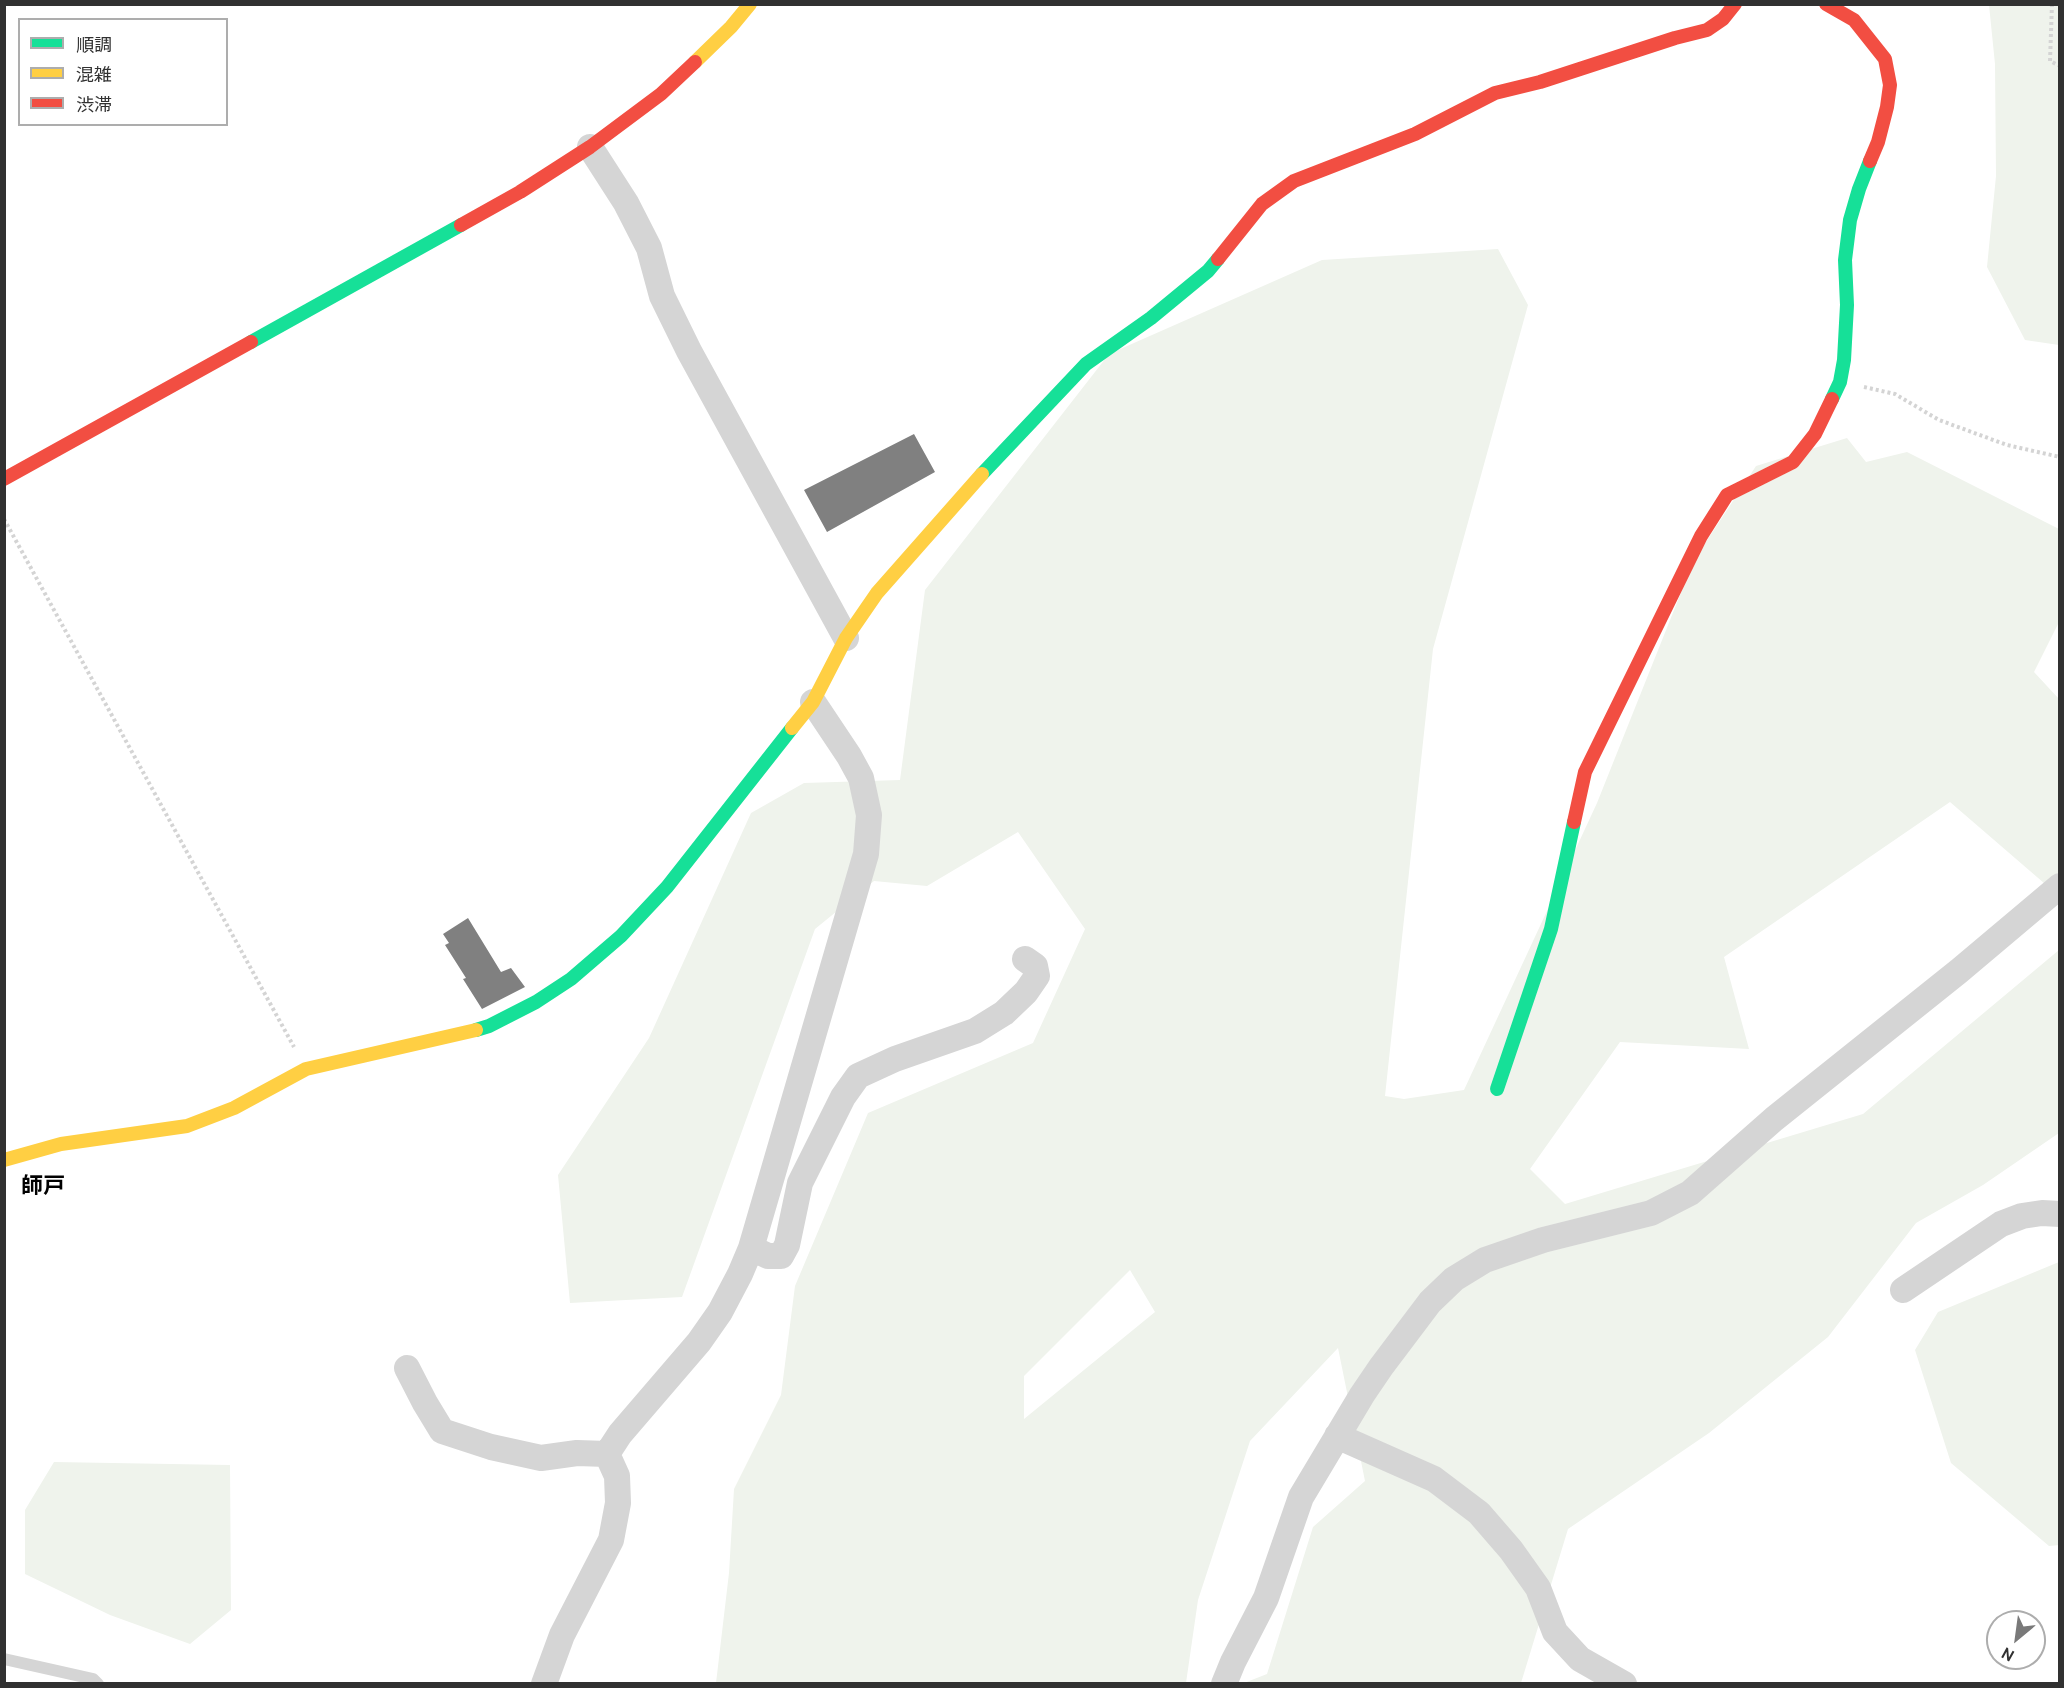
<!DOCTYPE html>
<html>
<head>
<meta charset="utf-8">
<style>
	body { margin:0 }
	#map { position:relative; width:2064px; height:1688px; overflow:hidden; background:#fff; font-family:Cabin,"Noto Sans JP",sans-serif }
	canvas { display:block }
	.frame { position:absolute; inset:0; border:6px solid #313131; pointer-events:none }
	.legend { position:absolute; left:18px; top:18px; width:210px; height:108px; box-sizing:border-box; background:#fff; border:2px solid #adadad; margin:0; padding:8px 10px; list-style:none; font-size:18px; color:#313131 }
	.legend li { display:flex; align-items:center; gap:12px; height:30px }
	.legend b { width:30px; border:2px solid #adadad }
	.north { position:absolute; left:1986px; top:1610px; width:60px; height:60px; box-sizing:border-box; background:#fff; border:2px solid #adadad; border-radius:50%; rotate:209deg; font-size:16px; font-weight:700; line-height:24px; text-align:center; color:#313131 }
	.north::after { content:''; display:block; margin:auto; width:21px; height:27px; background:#797979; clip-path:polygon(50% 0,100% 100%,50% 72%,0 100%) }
</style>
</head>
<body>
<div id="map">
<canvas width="2064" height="1688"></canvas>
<div class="frame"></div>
<ul class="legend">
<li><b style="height:8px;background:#16e098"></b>順調</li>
<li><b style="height:8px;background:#ffcf43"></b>混雑</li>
<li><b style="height:8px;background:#f24e42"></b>渋滞</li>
</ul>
<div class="north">N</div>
</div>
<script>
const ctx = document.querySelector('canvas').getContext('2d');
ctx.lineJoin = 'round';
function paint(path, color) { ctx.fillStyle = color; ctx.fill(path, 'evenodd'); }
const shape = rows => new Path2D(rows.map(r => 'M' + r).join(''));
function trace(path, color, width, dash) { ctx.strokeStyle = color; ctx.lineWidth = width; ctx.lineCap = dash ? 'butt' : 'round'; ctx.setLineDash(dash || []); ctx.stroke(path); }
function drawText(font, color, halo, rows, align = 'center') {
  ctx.font = font + ' Cabin,"Noto Sans JP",sans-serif'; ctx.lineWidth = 6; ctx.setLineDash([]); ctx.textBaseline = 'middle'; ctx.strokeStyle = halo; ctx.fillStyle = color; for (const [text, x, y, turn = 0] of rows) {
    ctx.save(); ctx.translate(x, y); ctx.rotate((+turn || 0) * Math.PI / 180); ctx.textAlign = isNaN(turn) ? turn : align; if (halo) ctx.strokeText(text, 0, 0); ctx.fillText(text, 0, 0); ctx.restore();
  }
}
paint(shape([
	[1989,5,2059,5,2059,345,2025,340,1987,267,1996,176,1995,64],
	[1498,249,1528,305,1433,649,1385,1096,1404,1099,1464,1090,1597,803,1694,560,1756,466,1847,438,1866,462,1907,452,2059,529,2059,622,2034,672,2059,699,2059,896,1950,802,1724,957,1749,1049,1620,1042,1530,1169,1565,1204,1863,1114,2059,950,2059,1133,1983,1185,1916,1223,1828,1337,1709,1433,1568,1529,1521,1683,1244,1683,1267,1674,1313,1527,1365,1481,1338,1348,1250,1441,1198,1600,1186,1683,716,1683,729,1573,734,1489,781,1395,795,1286,868,1113,1033,1043,1085,929,1018,832,927,886,874,881,815,929,682,1297,570,1303,558,1175,649,1038,751,813,804,783,900,780,925,590,1109,354,1322,260],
	[1130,1270,1155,1312,1024,1419,1024,1376],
	[2059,1262,2060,1545,2049,1546,1951,1463,1915,1350,1938,1312],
	[54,1462,230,1465,231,1610,190,1644,110,1615,25,1574,25,1510]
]), '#eff3ec');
paint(shape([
	[914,434,935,472,827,532,804,490],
	[468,918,501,972,511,968,525,987,482,1009,463,979,466,978,445,945,449,943,443,934]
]), '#808080');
trace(shape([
	[2052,4,2050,61,2060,66],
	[1864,387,1895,394,1939,420,2007,445,2060,457],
	[4,519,294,1047]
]), '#d4d4d4', 4, [3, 3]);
trace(shape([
	[4,1659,93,1679,98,1684]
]), '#d5d5d5', 12);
trace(shape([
	[590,147,626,203,649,248,662,296,689,351,846,638],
	[751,1248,768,1256,781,1256,787,1245,800,1183,843,1097,858,1076,895,1059,975,1031,1004,1013,1026,992,1037,976,1035,966,1025,959],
	[1903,1290,2001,1224,2022,1216,2042,1213,2060,1214],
	[407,1368,425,1403,442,1431,491,1447,541,1458,577,1453,607,1454],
	[1337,1436,1434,1479,1479,1513,1511,1550,1538,1588,1555,1632,1580,1659,1624,1684],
	[544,1684,562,1635,611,1540,618,1503,617,1476,607,1454,620,1434,699,1342,720,1312,740,1274,751,1248,866,854,869,815,861,778,849,756,813,702],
	[1224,1684,1233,1662,1266,1598,1301,1497,1362,1395,1381,1367,1430,1302,1454,1279,1485,1260,1543,1240,1651,1213,1690,1193,1774,1119,1959,971,2060,886]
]), '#d5d5d5', 26);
trace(shape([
	[251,342,461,225],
	[1832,399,1840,382,1844,360,1847,305,1845,260,1850,220,1859,189,1870,161],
	[982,474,1086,364,1151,318,1208,271,1218,259],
	[476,1030,489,1026,536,1002,571,979,621,936,667,887,792,728],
	[1497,1089,1551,929,1574,822]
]), '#16e098', 14);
trace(shape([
	[695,62,731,27,750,4],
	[792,728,813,702,846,638,877,593,982,474],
	[4,1160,61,1144,187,1126,234,1108,306,1069,476,1030]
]), '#ffcf43', 14);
trace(shape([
	[1826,4,1854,20,1885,59,1890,85,1887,107,1878,142,1870,161],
	[461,225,520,192,590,147,661,94,695,62],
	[1218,259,1262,204,1294,181,1415,134,1495,93,1540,82,1675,38,1707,30,1723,19,1735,4],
	[4,479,251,342],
	[1574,822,1585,772,1701,536,1727,495,1793,462,1815,434,1832,399]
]), '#f24e42', 14);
drawText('bold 22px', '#000', '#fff', [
	["師戸",43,1187]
]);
</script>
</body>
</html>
